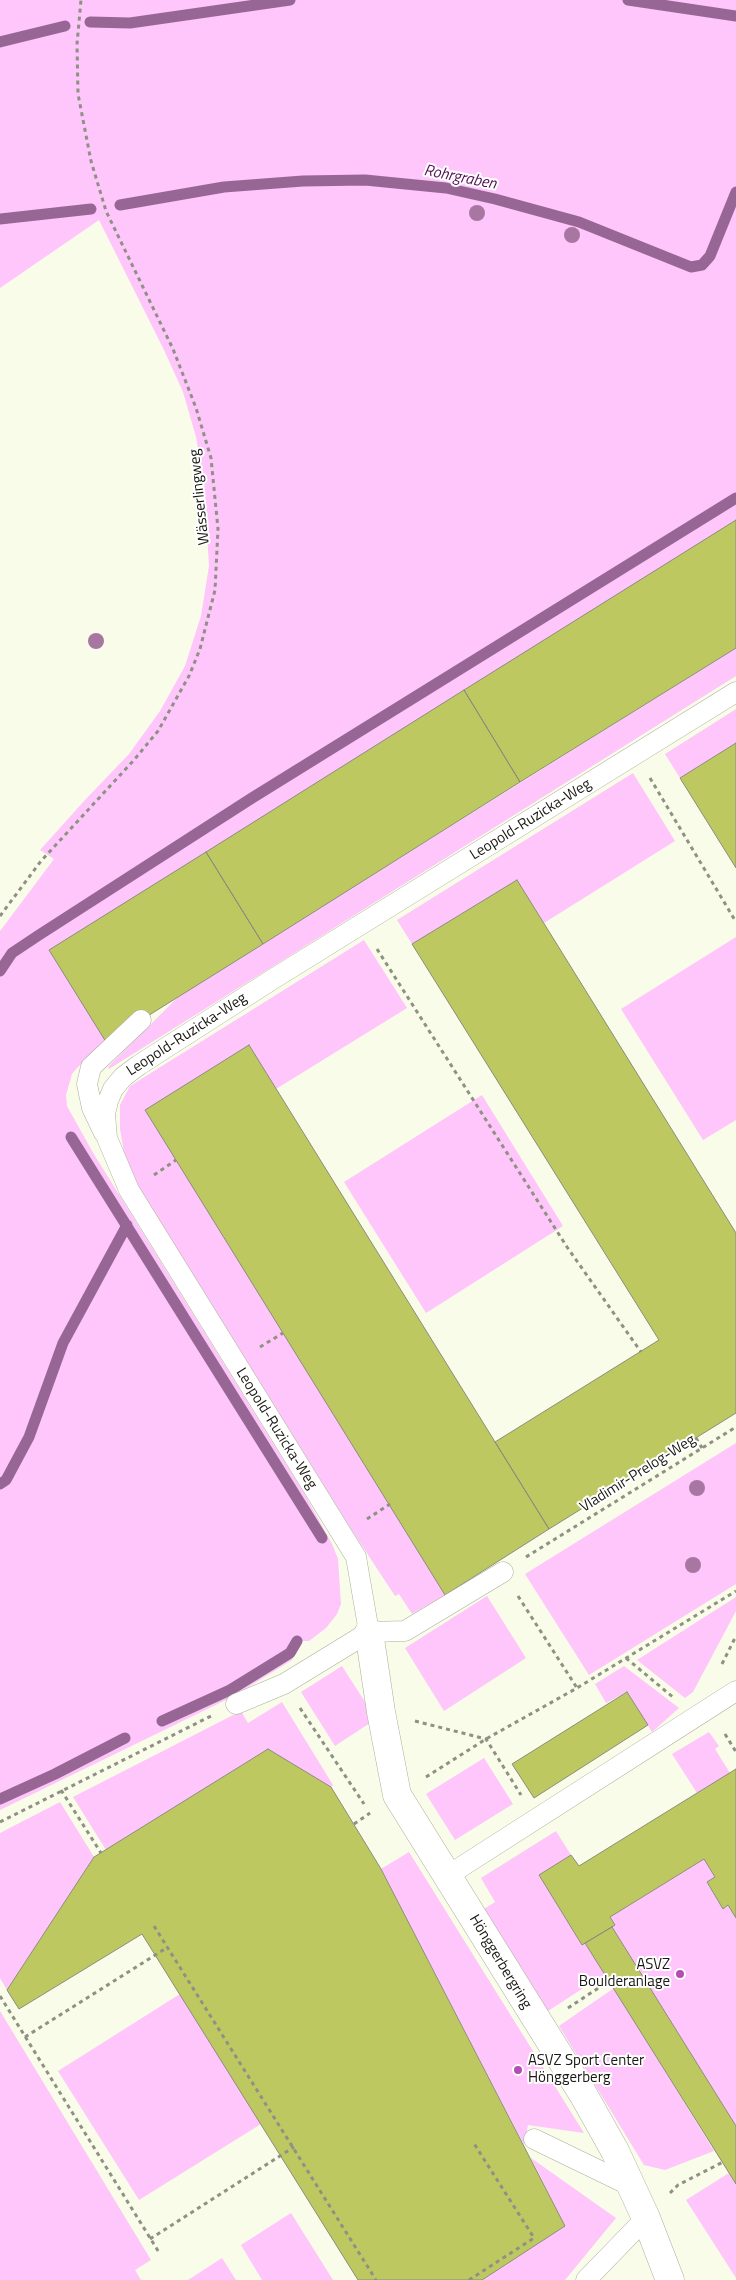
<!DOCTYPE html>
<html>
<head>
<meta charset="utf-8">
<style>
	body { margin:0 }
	canvas { display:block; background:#f9fce9 }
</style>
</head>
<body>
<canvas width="736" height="2280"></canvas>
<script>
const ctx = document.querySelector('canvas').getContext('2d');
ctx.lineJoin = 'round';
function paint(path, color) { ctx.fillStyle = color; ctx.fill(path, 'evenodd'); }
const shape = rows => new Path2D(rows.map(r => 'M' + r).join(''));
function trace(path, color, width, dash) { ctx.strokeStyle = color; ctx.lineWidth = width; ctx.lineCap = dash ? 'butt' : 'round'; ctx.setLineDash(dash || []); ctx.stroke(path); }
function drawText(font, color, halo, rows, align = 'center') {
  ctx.font = font + ' "Titillium Web",sans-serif'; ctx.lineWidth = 4; ctx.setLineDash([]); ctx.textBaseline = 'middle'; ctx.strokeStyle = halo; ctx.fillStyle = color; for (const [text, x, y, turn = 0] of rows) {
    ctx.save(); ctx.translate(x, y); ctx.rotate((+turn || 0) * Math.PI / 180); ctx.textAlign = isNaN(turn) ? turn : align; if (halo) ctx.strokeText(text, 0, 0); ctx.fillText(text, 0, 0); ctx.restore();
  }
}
paint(shape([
	[0,0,736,0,736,520,106,1042,77,1068,72,1074,66,1095,67,1106,92,1151,305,1495,332,1544,338,1559,341,1604,337,1614,326,1628,309,1641,297,1641,292,1660,232,1697,0,1810,0,931,54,859,40,850,85,800,129,754,160,711,185,666,201,616,209,566,204,484,196,437,183,392,164,350,99,220,0,288],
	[736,648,736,676,109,1069,108,1067,179,996],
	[736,709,736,743,680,778,665,754],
	[633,773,675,841,544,923,517,880,412,944,397,920],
	[736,937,736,1120,703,1140,621,1009],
	[364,940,407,1008,276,1089,445,1595,412,1614,399,1594,395,1596,351,1529,132,1176,124,1153,120,1129,120,1105,130,1086],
	[482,1095,563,1226,426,1313,344,1182],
	[736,1443,736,1584,589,1675,525,1574],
	[487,1596,526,1658,444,1711,405,1648],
	[736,1597,736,1611,693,1692,685,1698,637,1660],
	[342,1666,376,1719,335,1746,301,1692],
	[624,1666,679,1708,652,1732,627,1692,606,1703,595,1684],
	[282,1702,333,1785,331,1787,267,1750,106,1850,73,1797,241,1711,248,1723],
	[709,1732,719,1746,715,1749,730,1773,697,1793,672,1754],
	[484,1758,513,1804,455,1840,426,1794],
	[60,1802,94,1857,7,1990,0,1978,0,1833],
	[556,1831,571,1855,539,1875,582,1945,585,1943,605,1974,548,2011,484,1909,495,1902,481,1878],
	[409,1852,584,2133,528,2125,524,2145,381,1869],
	[704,1859,715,1877,707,1883,723,1909,728,1905,736,1918,736,2126,612,1927,615,1925,610,1917],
	[614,1988,714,2151,665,2170,644,2165,559,2026],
	[180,1994,261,2124,139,2200,58,2071],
	[0,2011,151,2260,135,2270,141,2280,0,2280],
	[531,2158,616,2218,565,2280,482,2280,565,2226],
	[729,2173,736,2184,736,2278,686,2200],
	[291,2213,333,2280,262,2280,241,2245],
	[222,2258,236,2280,188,2280]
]), '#fec6fb');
trace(shape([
	[628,0,736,16],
	[90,22,130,23,290,0],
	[0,42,65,26],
	[120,205,224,187,303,181,365,180,446,188,495,199,579,222,691,267,702,265,710,256,736,192],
	[0,219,91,209],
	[0,971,12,953,39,935,252,798,736,498],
	[71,1137,322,1538],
	[0,1484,6,1480,29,1437,63,1343,127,1225],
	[162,1721,230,1690,290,1653,297,1641],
	[0,1799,55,1774,125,1738]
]), '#986695', 11);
const building = shape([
	[736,520,736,648,520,782,464,690,736,520],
	[464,690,520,782,263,944,206,852,464,690],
	[736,743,736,868,680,778,736,743],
	[206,852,263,944,106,1042,49,950,206,852],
	[517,880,736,1233,736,1413,549,1529,495,1442,659,1340,412,944,517,880],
	[249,1045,549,1529,445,1595,145,1110,249,1045],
	[627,1692,648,1725,534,1798,512,1764,627,1692],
	[268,1749,331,1787,381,1869,565,2226,482,2280,358,2280,142,1934,19,2009,7,1990,94,1857,268,1749],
	[736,1769,736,1918,728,1905,723,1909,707,1882,715,1877,704,1859,610,1917,615,1925,582,1945,539,1875,571,1855,579,1866,736,1769],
	[612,1927,736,2126,736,2184,585,1943,612,1927]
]);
paint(building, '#bec861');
trace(building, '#8b8d7c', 1);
const lane = shape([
	[104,1133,92,1108,87,1084,91,1067,141,1020],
	[369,1632,356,1557,129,1190,107,1138,105,1114,108,1101,113,1089,123,1077,139,1065,273,979,736,692],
	[236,1704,284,1684,369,1632,405,1631,503,1572],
	[447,1876,736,1691],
	[534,2139,631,2186],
	[586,2280,646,2218]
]);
const street = shape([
	[369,1632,381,1712,397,1795,583,2094,615,2151,646,2218,670,2280]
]);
trace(lane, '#abae9c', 21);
trace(street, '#abae9c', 29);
trace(shape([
	[650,778,736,922],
	[0,916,41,861,134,760,158,731,189,676,200,649,215,590,218,529,211,458,196,408,173,349,106,211,91,161,78,94,77,44,81,0],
	[377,949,567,1247,641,1352],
	[154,1175,176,1160],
	[260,1347,283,1333],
	[696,1438,702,1448],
	[367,1519,390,1504],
	[526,1557,736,1427],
	[518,1596,577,1688],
	[626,1658,674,1698],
	[722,1664,736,1636],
	[300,1708,364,1804],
	[415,1721,486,1739,521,1795],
	[725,1734,736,1752],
	[426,1777,486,1739,577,1688,736,1591],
	[61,1790,101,1853],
	[0,1822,211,1716],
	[354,1824,370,1813],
	[154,1926,376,2280],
	[0,1996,160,2254],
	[568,2008,609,1981],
	[25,2037,168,1947],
	[670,2193,678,2185,723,2162],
	[150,2239,294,2147],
	[469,2280,534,2238,473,2142]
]), '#8e9183', 3, [4, 4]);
trace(lane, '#fff', 20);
trace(street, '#fff', 28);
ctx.fillStyle = '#a877a1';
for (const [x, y] of [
	[477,213],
	[572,235],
	[96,641],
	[697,1488],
	[693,1565]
]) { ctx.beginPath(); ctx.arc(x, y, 8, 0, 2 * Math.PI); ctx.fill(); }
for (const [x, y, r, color] of [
	[680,1974,5,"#b34eb3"],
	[518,2070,5,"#b34eb3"]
]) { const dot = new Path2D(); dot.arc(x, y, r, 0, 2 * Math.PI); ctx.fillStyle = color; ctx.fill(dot); trace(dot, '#fff', 2); }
drawText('15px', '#171811', '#fff', [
	["Wässerlingweg",200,497,-96],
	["Leopold-Ruzicka-Weg",531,820,-32],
	["Leopold-Ruzicka-Weg",187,1035,-33],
	["Leopold-Ruzicka-Weg",276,1429,58],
	["Vladimir-Prelog-Weg",638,1474,-32],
	["Hönggerbergring",500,1962,59]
]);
drawText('15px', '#171811', '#fff', [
	["ASVZ",670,1965],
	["Boulderanlage",670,1982],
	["ASVZ Sport Center",528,2061,"left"],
	["Hönggerberg",528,2078,"left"]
], 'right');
drawText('italic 16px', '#531254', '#fff', [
	["Rohrgraben",460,178,11]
]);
</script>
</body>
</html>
